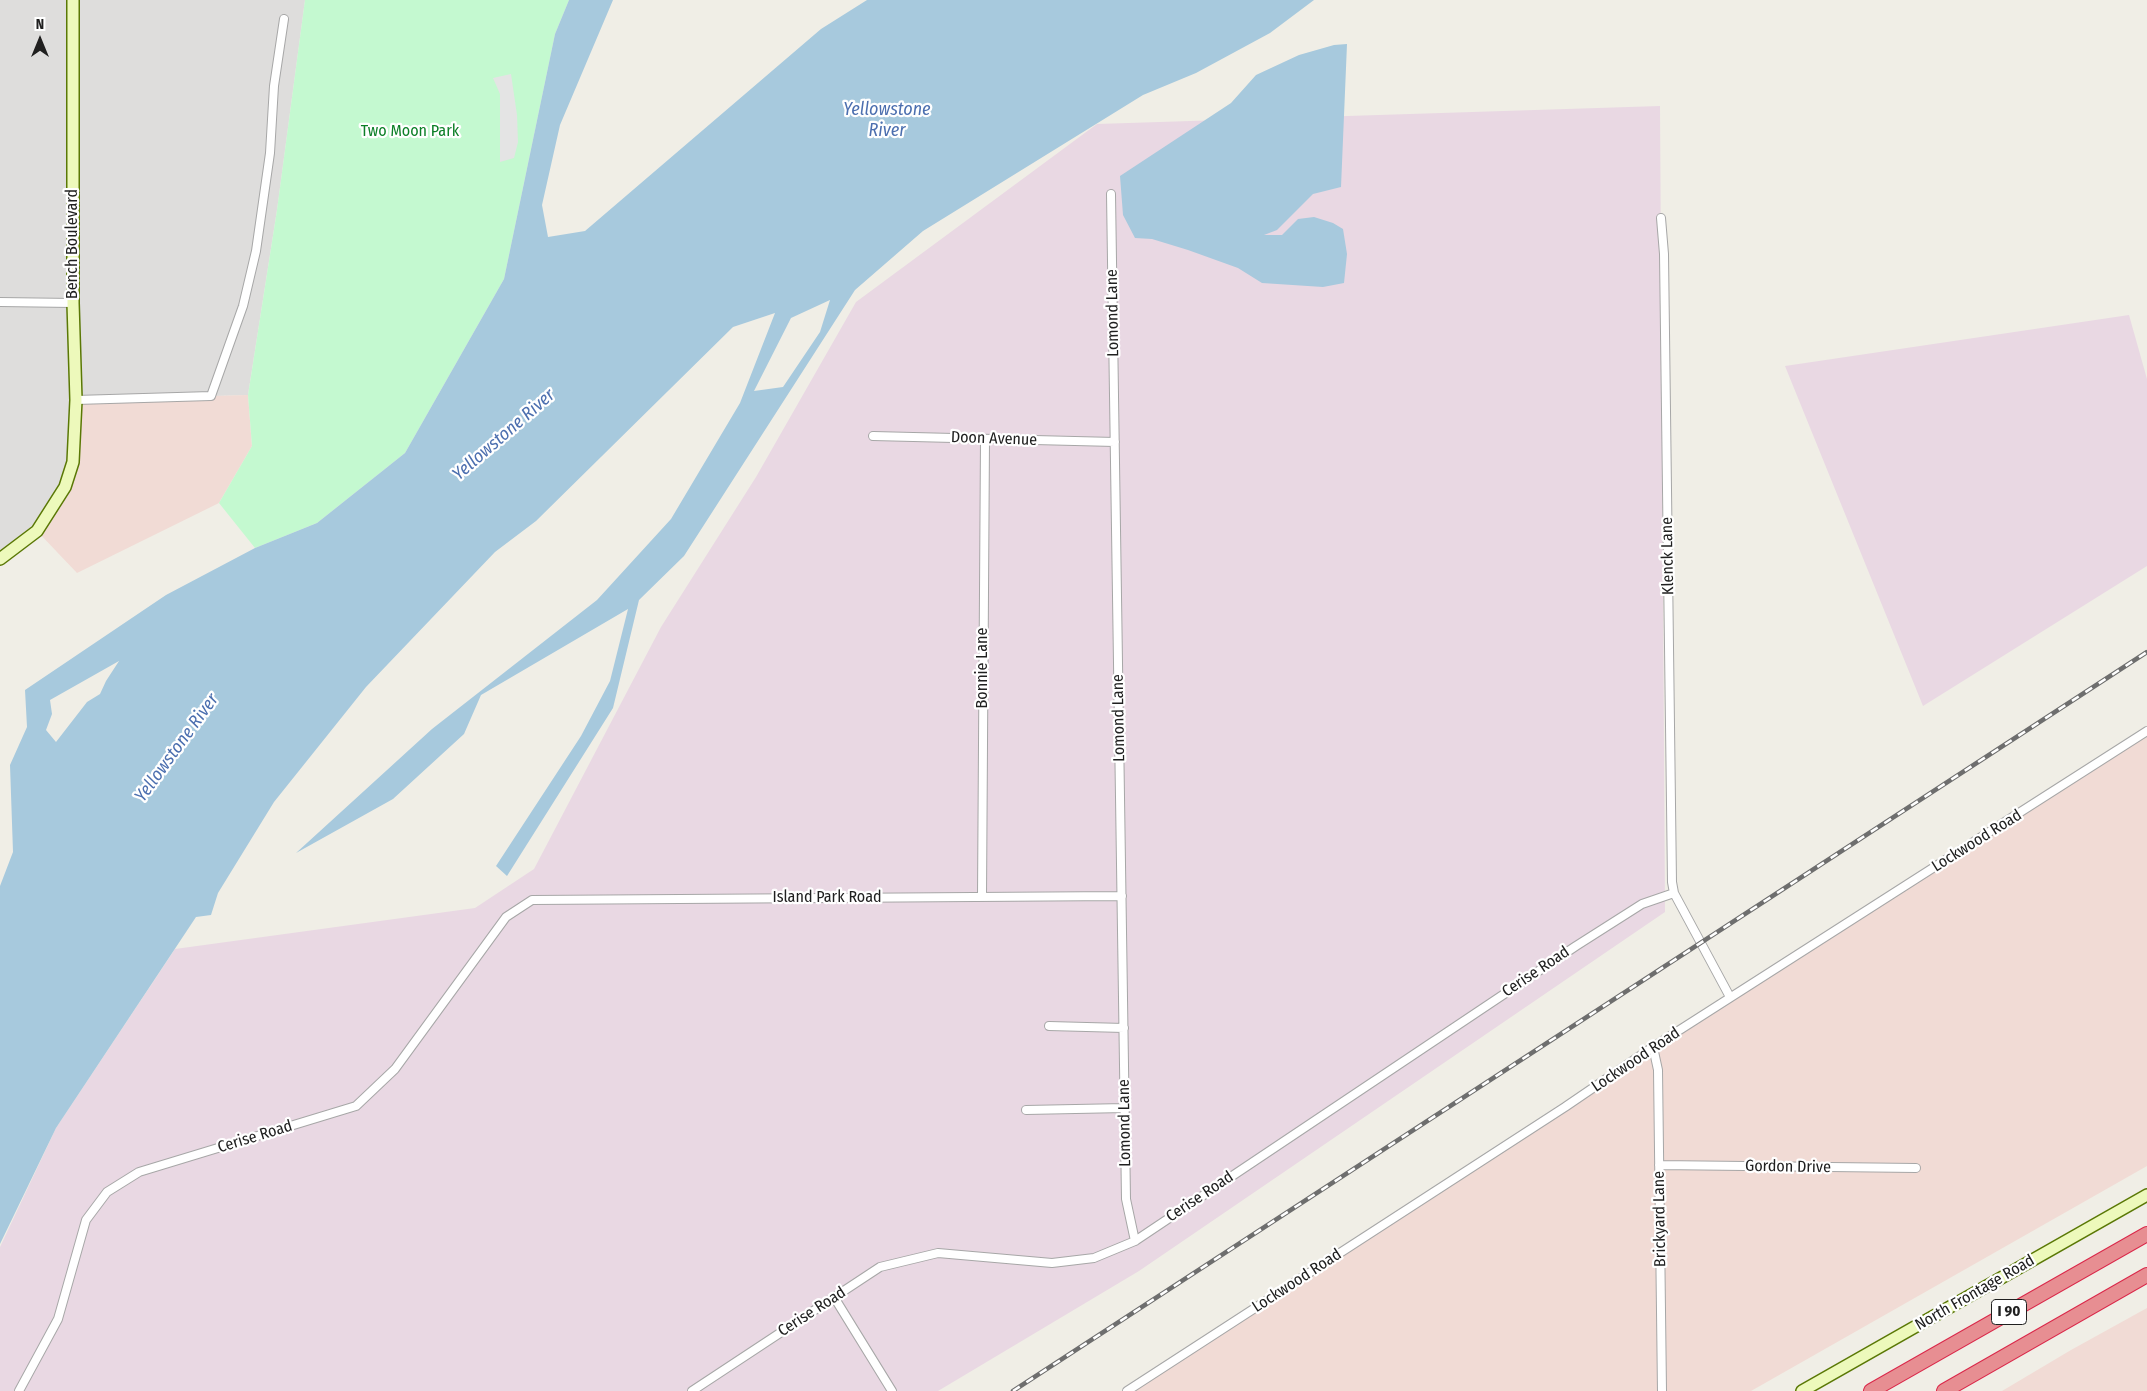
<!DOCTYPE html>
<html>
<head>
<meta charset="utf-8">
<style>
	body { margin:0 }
	#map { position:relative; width:2147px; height:1391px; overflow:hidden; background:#f0eee6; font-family:"Fira Sans Condensed",sans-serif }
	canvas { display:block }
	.north { position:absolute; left:15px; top:15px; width:50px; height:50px; -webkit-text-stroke:4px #fff; paint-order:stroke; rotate:0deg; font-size:14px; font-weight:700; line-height:20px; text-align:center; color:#202020 }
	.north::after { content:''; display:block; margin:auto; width:18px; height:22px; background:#202020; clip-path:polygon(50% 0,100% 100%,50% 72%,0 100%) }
</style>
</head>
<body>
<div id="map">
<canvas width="2147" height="1391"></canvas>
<div class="north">N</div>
</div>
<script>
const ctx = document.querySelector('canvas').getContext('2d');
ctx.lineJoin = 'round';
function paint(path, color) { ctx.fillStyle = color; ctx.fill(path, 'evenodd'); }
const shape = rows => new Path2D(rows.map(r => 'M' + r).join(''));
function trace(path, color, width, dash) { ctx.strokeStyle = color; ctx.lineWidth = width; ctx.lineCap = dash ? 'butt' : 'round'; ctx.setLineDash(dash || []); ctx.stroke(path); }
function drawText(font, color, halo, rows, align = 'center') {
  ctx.font = font + ' "Fira Sans Condensed",sans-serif'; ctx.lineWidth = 4.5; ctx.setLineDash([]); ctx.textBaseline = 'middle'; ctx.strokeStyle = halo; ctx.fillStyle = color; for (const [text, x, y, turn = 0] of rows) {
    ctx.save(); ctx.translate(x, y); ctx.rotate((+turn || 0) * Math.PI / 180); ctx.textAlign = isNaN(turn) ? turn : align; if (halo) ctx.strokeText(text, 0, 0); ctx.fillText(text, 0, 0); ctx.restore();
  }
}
paint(shape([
	[0,0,305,0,277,210,248,395,76,400,65,487,37,531,0,559]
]), '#dedddc');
paint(shape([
	[248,395,252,446,219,503,77,573,37,531,65,487,76,400],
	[2147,731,2147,1166,1751,1391,1126,1391],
	[2147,1308,2147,1391,2002,1391,2071,1350]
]), '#f1dbd5');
paint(shape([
	[1660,106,1665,912,1139,1271,938,1391,0,1391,0,1247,56,1128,175,949,475,908,534,869,661,627,756,477,856,302,1097,124],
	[2129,315,2147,379,2147,566,1923,706,1785,366]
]), '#e9d8e3');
paint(shape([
	[305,0,569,0,555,34,504,279,405,453,317,523,255,548,219,503,252,446,248,395,277,210]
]), '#c4f9d0');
paint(shape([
	[511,74,517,115,518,142,514,158,500,162,500,94,493,78]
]), '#e4e4e4');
paint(shape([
	[569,0,613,0,560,125,542,205,548,237,585,231,821,29,867,0,1314,0,1270,33,1196,73,1143,95,923,231,855,290,684,556,639,600,613,708,507,876,496,866,581,736,610,681,628,609,481,695,464,734,393,799,296,853,432,729,597,600,671,519,740,403,775,313,733,327,536,521,495,552,366,687,274,802,218,893,211,915,196,917,56,1128,0,1244,0,886,13,852,10,765,27,727,25,690,166,595,255,548,317,523,405,453,504,279,555,34],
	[830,300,820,332,783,387,754,391,791,318],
	[119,661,106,681,100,694,87,702,56,742,46,730,52,714,50,700],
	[1347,44,1341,187,1313,194,1277,230,1264,235,1282,235,1298,219,1314,217,1333,223,1343,229,1347,254,1344,283,1323,287,1262,283,1238,268,1188,250,1152,239,1135,238,1123,215,1120,176,1231,103,1256,75,1299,55,1334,45]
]), '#a7c9dd');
const street = shape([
	[1111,194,1126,1199,1135,1241],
	[1661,218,1664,254,1672,882,1674,893,1730,997],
	[0,302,73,303],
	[76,400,211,396,243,306,256,251,270,153,274,86,284,19],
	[873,436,1115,442],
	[982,896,985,439],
	[1049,1026,1124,1028],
	[1653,1047,1658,1070,1662,1391],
	[1026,1110,1125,1108],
	[1659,1165,1916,1168],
	[834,1297,892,1391],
	[19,1391,58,1319,86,1220,107,1192,139,1172,356,1106,395,1069,506,917,532,900,1122,896],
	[692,1391,880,1267,938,1253,1052,1263,1094,1258,1135,1241,1576,946,1642,904,1674,893],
	[1127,1391,1565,1107,1653,1047,2147,731]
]);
const secondary = shape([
	[0,559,37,531,65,487,73,462,76,400,73,303,73,0],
	[1802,1391,2147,1195]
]);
const highway = shape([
	[1871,1391,2147,1234],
	[1944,1391,2147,1275]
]);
trace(street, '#a7a7a7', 10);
trace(secondary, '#5a7805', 14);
trace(highway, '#da2749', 16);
trace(street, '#fff', 8);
trace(secondary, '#edf9bb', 11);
trace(highway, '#e78e92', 14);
const rail = shape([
	[1013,1391,2147,652]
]);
trace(rail, '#6e6e6e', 4.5);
trace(rail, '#fff', 2.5, [8]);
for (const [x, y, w] of [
	[2009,1312,35]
]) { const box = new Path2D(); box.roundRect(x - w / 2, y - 12.5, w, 25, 4); ctx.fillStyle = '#fff'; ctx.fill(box); trace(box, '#202020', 1); }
drawText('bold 15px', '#202020', null, [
	["I 90",2009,1312]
]);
drawText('16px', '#0c7f27', '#fff', [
	["Two Moon Park",410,132]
]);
drawText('16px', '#202020', '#fff', [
	["Bench Boulevard",73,244,-90],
	["Lomond Lane",1113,313,-91],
	["Doon Avenue",994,439,2],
	["Klenck Lane",1668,556,-91],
	["Bonnie Lane",983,668,-90],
	["Lomond Lane",1119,718,-91],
	["Lockwood Road",1977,841,-32],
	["Island Park Road",827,898],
	["Cerise Road",1536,972,-34],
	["Lockwood Road",1636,1060,-34],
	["Lomond Lane",1125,1123,-91],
	["Cerise Road",255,1137,-17],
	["Gordon Drive",1788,1167,1],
	["Cerise Road",1200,1197,-34],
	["Brickyard Lane",1660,1219,-91],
	["Lockwood Road",1297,1281,-33],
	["North Frontage Road",1975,1293,-30],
	["Cerise Road",812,1312,-33]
]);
drawText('italic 18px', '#4c6faf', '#fff', [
	["Yellowstone",887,110],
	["River",887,131],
	["Yellowstone River",504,435,-41],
	["Yellowstone River",177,748,-54]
]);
</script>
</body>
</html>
